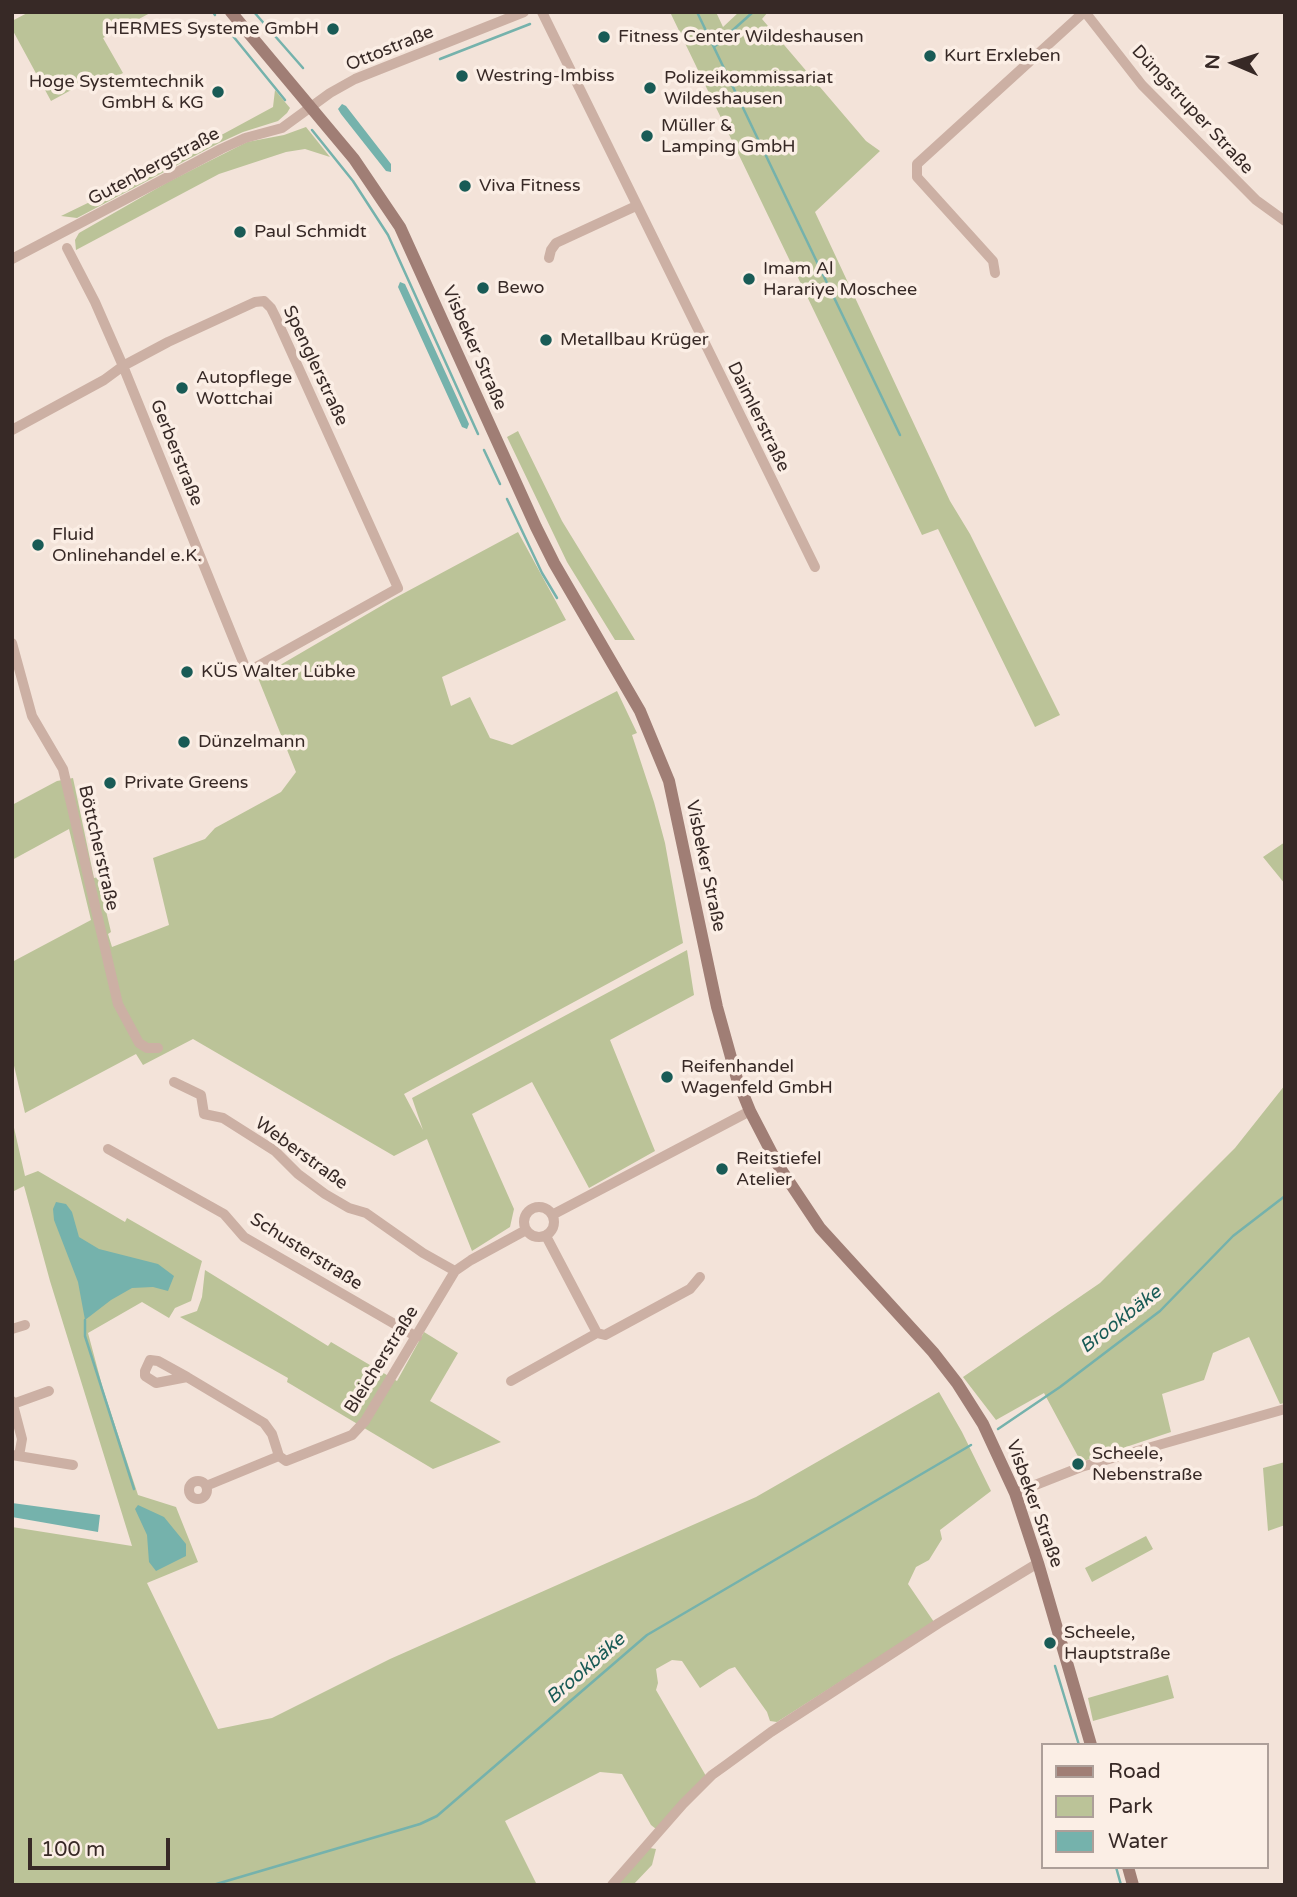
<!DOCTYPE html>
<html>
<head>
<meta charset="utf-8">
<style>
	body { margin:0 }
	#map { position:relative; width:1297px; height:1897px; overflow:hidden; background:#f3e3d9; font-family:"Varela Round",sans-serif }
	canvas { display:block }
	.frame { position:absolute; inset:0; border:14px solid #372926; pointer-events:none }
	.legend { position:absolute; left:1041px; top:1743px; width:228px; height:126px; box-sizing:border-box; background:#fbeee5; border:2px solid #ad9f99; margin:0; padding:9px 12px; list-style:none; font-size:21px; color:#372926 }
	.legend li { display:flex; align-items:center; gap:14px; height:35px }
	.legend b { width:35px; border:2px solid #ad9f99 }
	.north { position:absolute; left:1199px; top:28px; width:70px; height:70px; -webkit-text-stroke:5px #fbeee5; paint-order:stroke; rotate:273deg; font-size:19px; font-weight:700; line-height:28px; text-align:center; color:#372926 }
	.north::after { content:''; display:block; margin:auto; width:24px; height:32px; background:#372926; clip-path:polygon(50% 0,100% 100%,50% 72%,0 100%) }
	.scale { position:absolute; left:28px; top:1838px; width:142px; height:32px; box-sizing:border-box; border:4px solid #372926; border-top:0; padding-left:9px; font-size:21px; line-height:24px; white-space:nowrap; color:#372926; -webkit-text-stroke:5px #fbeee5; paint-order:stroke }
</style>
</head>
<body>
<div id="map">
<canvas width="1297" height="1897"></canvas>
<div class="frame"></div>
<ul class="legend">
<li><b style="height:9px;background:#a07e75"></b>Road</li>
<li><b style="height:19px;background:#bbc398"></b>Park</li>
<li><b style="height:19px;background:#75b2ac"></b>Water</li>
</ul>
<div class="north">N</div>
<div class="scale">100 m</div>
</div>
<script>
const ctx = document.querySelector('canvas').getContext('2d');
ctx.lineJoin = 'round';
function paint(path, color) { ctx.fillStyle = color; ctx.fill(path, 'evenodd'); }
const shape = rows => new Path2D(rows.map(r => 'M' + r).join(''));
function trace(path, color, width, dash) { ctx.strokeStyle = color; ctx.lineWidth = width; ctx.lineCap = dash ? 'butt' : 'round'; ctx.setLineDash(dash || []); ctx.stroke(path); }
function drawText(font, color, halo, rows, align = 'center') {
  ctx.font = font + ' "Varela Round",sans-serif'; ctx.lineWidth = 7; ctx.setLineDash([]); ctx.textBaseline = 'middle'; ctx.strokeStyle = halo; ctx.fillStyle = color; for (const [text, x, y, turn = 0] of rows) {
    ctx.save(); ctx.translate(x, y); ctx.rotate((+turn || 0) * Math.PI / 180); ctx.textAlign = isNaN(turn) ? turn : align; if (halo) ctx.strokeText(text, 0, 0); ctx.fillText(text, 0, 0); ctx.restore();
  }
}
paint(shape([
	[29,12,152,12,103,38,123,73,91,90,86,82,51,101,12,29,12,21],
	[670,12,716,12,723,27,739,12,768,12,762,19,866,141,880,151,815,212,950,501,970,534,1060,715,1035,727,938,529,922,535],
	[275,90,290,108,287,113,278,121,243,132,219,143,77,218,61,216,166,165,273,107],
	[306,127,330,157,305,149,286,152,219,174,76,250,75,240,79,233,168,182,247,142,284,135],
	[518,431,562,521,635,640,615,640,567,562,507,437],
	[518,532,566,620,442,677,451,706,470,697,490,738,512,745,617,691,637,733,632,735,654,802,665,843,683,943,404,1094,423,1130,412,1098,687,950,694,995,610,1040,655,1151,589,1188,532,1082,472,1114,514,1209,510,1227,472,1251,427,1139,394,1156,193,1039,143,1065,136,1054,25,1113,12,1057,12,962,91,920,69,829,12,860,12,805,57,781,73,778,94,878,98,877,111,932,108,934,112,947,169,925,153,858,205,839,215,828,281,792,296,772,258,678,393,599],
	[1285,842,1285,884,1263,857],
	[1285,1085,1285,1403,1280,1404,1249,1337,1213,1353,1204,1380,1162,1394,1171,1432,1081,1462,1044,1393,996,1420,963,1377,1100,1283,1235,1148],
	[12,1119,25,1176,38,1171,125,1222,127,1218,202,1261,191,1301,175,1308,169,1318,142,1302,88,1333,103,1389,138,1495,176,1507,198,1562,147,1583,218,1729,272,1718,390,1659,756,1497,939,1392,962,1432,991,1491,940,1530,942,1539,929,1560,916,1567,908,1584,934,1622,777,1722,770,1721,767,1712,735,1667,729,1669,700,1688,682,1661,672,1660,656,1669,658,1683,656,1690,706,1776,656,1829,651,1825,622,1774,600,1772,505,1821,537,1885,12,1885,12,1527,132,1546,50,1281,24,1186,12,1192],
	[205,1270,328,1346,331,1342,397,1381,424,1332,458,1353,430,1401,501,1442,433,1469,287,1382,288,1378,180,1317,197,1311,202,1297],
	[1285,1462,1285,1525,1268,1531,1263,1468],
	[1146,1536,1153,1549,1092,1582,1085,1568],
	[1168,1675,1174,1698,1093,1721,1088,1698],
	[650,1848,656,1849,652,1865,633,1885,616,1885]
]), '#bbc398');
paint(shape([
	[342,104,346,106,391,164,391,172,386,171,341,114,338,109],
	[400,282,405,284,469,424,467,429,462,427,398,287],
	[56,1202,66,1204,72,1212,79,1237,99,1249,158,1264,174,1276,168,1291,153,1287,132,1288,111,1300,85,1320,78,1282,54,1220,53,1209],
	[12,1503,100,1515,98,1532,12,1517],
	[138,1505,164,1517,186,1544,186,1556,156,1571,149,1562,147,1535,135,1509]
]), '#75b2ac');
trace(shape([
	[213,12,215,15],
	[254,12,303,68],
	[697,12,900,435],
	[224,25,285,100],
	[714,47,753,12],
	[440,59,530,24],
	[312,130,353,181,388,235,478,434],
	[484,450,500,484],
	[507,499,542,573,557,598],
	[85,1320,85,1336,134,1489],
	[998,1429,1060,1387,1160,1311,1233,1236,1285,1196],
	[1055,1666,1079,1745],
	[1116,1867,1121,1885],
	[213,1885,420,1824,437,1816,647,1635,971,1445]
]), '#75b2ac', 2.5);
trace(shape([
	[542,12,815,567],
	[1085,12,1142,85,1256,200,1285,221],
	[549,258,551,250,556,243,636,206],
	[12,259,221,149,245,138,282,128,330,93,355,79,524,12],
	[995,273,993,261,917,177,917,164,1084,12],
	[12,430,104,380,123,366,168,342,255,302,264,301,271,308,276,318,398,588,247,672,123,366,95,302,67,248],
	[12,643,32,716,63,769,118,1004,139,1043,147,1048,158,1048],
	[174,1082,201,1095,204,1114,223,1118,275,1151,298,1174,325,1194,349,1208,366,1213,423,1253,455,1271],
	[108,1149,224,1214,244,1237,417,1337],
	'524 1222a15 15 0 1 1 30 0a15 15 0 1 1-30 0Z',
	[552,1215,750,1111],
	[546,1236,597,1333],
	[12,1329,25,1325],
	[187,1377,156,1383,145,1376,145,1371,150,1360,158,1361,187,1377,264,1423,272,1434,279,1456],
	[511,1381,597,1333,605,1335,690,1289,700,1277],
	[12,1401,22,1439,19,1456],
	[13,1404,49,1391],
	[12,1455,73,1465],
	'189 1490a9 9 0 1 1 18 0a9 9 0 1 1-18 0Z',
	[206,1486,279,1456,286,1461,352,1435,365,1421,455,1271,471,1260,526,1230],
	[1015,1493,1081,1467,1285,1409],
	[612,1885,683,1804,712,1775,726,1765,771,1732,939,1623,1038,1563]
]), '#ccb0a4', 10);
trace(shape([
	[231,12,354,159,400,227,536,527,554,563,640,711,669,781,717,1007,737,1079,750,1111,778,1165,820,1228,933,1352,957,1383,983,1424,1015,1493,1038,1563,1091,1745],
	[1128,1867,1133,1885]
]), '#a07e75', 12);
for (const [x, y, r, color] of [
	[333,29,7,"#195b56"],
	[604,37,7,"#195b56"],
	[930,56,7,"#195b56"],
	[462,76,7,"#195b56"],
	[650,88,7,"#195b56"],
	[218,92,7,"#195b56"],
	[647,136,7,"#195b56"],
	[465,186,7,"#195b56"],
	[240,232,7,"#195b56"],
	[749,279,7,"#195b56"],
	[483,288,7,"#195b56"],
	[546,340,7,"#195b56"],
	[182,388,7,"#195b56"],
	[38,545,7,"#195b56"],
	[187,672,7,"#195b56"],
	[184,742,7,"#195b56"],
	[110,783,7,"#195b56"],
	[667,1077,7,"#195b56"],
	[722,1169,7,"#195b56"],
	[1078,1464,7,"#195b56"],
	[1050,1643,7,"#195b56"]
]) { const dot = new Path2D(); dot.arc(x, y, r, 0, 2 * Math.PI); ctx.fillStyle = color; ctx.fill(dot); trace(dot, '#fbeee5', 2.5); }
drawText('18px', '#372926', '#fbeee5', [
	["HERMES Systeme GmbH",319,29,"right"],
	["Fitness Center Wildeshausen",618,37],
	["Kurt Erxleben",944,56],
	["Westring-Imbiss",476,76],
	["Polizeikommissariat",664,78],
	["Wildeshausen",664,99],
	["Hoge Systemtechnik",204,82,"right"],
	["GmbH & KG",204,103,"right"],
	["Müller &",661,126],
	["Lamping GmbH",661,147],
	["Viva Fitness",479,186],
	["Paul Schmidt",254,232],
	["Imam Al",763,269],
	["Harariye Moschee",763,290],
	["Bewo",497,288],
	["Metallbau Krüger",560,340],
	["Autopflege",196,378],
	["Wottchai",196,399],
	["Fluid",52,535],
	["Onlinehandel e.K.",52,556],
	["KÜS Walter Lübke",201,672],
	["Dünzelmann",198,742],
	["Private Greens",124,783],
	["Reifenhandel",681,1067],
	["Wagenfeld GmbH",681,1088],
	["Reitstiefel",736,1159],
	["Atelier",736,1180],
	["Scheele,",1092,1454],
	["Nebenstraße",1092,1475],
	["Scheele,",1064,1633],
	["Hauptstraße",1064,1654]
], 'left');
drawText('18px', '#372926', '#fbeee5', [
	["Ottostraße",390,49,-22],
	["Düngstruper Straße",1192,110,47],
	["Gutenbergstraße",154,167,-28],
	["Visbeker Straße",474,348,66],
	["Spenglerstraße",315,366,65],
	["Daimlerstraße",758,417,64],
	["Gerberstraße",176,453,68],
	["Böttcherstraße",98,848,77],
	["Visbeker Straße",705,866,78],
	["Weberstraße",301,1154,36],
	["Schusterstraße",306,1252,32],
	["Bleicherstraße",382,1360,-58],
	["Visbeker Straße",1034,1504,70]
]);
drawText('italic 19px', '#195b56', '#fbeee5', [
	["Brookbäke",1121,1320,-38],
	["Brookbäke",586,1669,-41]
]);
</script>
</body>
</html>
